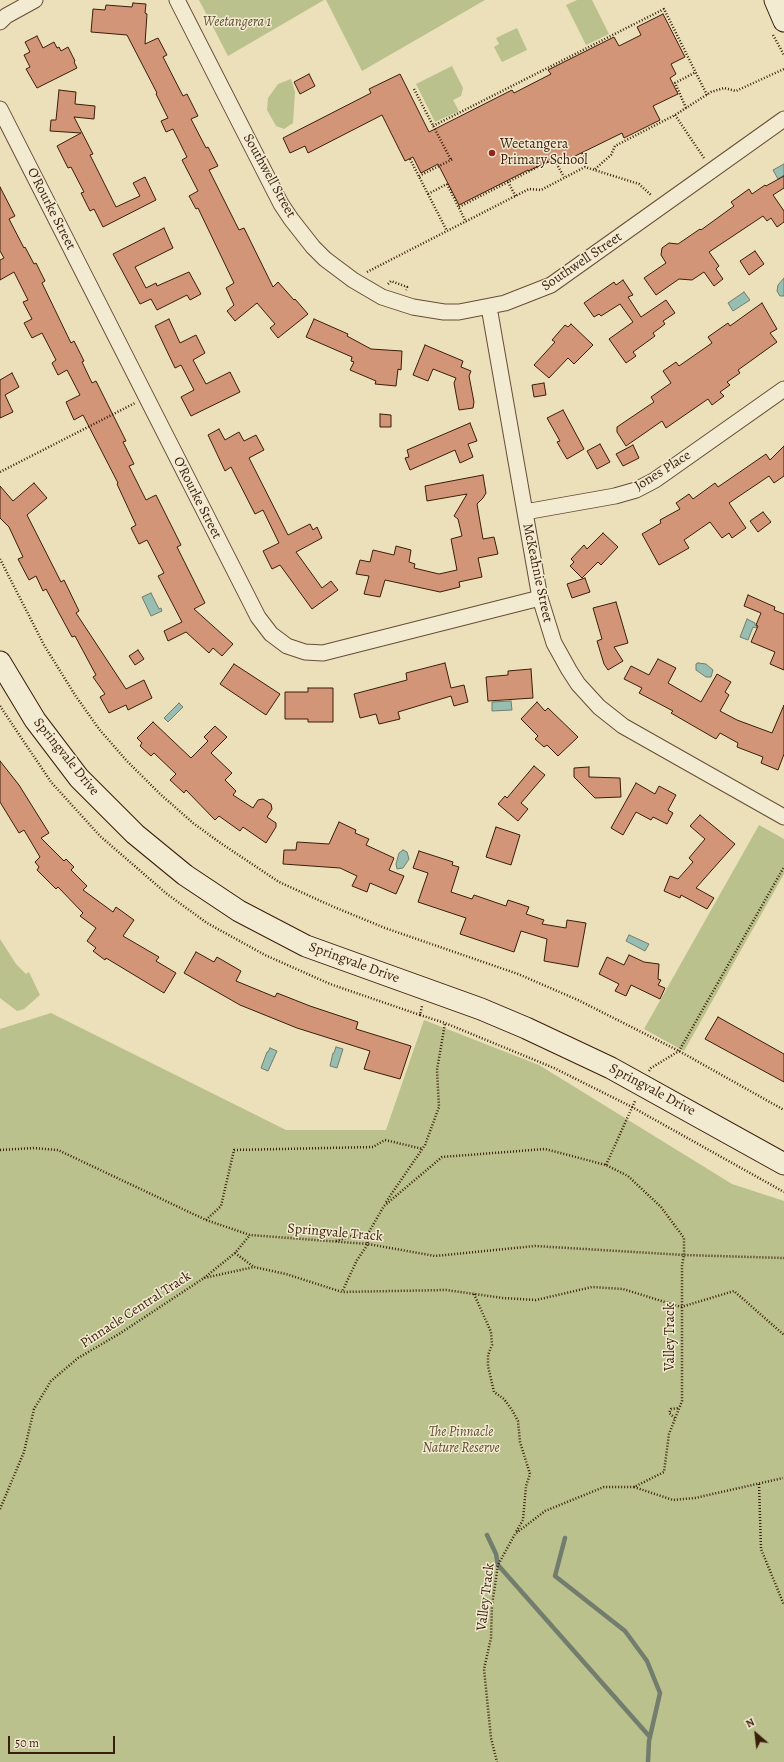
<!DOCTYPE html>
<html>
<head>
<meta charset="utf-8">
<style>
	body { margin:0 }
	#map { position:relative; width:784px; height:1762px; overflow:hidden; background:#ebe0b9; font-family:Alegreya,serif }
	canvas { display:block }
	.north { position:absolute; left:736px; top:1714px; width:40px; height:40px; -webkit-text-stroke:3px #f2ebd2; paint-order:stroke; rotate:332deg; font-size:11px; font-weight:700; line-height:16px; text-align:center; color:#3a1d0a }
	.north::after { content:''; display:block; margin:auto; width:14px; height:18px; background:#3a1d0a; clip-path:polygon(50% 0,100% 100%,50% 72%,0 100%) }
	.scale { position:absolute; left:8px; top:1736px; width:107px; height:18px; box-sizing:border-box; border:2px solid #3a1d0a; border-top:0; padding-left:5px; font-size:12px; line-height:14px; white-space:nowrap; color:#3a1d0a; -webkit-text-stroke:3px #f2ebd2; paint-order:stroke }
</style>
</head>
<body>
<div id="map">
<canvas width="784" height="1762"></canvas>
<div class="north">N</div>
<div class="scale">50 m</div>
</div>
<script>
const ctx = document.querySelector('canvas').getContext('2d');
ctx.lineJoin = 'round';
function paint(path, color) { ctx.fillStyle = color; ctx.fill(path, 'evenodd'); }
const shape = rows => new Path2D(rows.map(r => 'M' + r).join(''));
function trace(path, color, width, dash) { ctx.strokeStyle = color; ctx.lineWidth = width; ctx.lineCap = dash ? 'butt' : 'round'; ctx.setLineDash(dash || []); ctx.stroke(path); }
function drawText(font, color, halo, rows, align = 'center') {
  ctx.font = font + ' Alegreya,serif'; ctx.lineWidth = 3; ctx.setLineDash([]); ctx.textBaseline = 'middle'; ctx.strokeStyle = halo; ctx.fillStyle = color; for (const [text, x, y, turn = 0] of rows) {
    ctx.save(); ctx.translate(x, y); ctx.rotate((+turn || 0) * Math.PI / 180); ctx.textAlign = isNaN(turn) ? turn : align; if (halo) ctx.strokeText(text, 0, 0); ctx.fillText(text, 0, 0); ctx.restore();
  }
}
paint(shape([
	[199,0,324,0,228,56],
	[326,0,485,0,362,71],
	[577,0,592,0,609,34,586,45,566,5],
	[517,28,527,50,502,62,494,47,499,44,496,38],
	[452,66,463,88,461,96,453,100,459,111,435,122,416,84],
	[291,79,295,92,293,123,284,129,276,126,267,110,268,98,278,84],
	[759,825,784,839,784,874,684,1051,644,1029],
	[0,939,16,964,26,974,29,972,40,995,24,1009,17,1011,0,998],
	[51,1013,286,1130,386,1130,424,1020,539,1065,732,1184,784,1201,784,1762,0,1762,0,1029]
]), '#bac18d');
const water = shape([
	[784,164,784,175,778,179,773,170,784,164],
	[784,278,784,296,780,296,777,291,778,285,784,278],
	[744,292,750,300,733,311,728,303,744,292],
	[151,593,159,609,161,608,162,611,151,616,142,597,151,593],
	[747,619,755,623,755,625,757,627,756,628,753,627,748,640,740,637,747,619],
	[698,663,706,664,713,670,711,677,706,677,696,670,696,664,698,663],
	[511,701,512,710,492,711,492,702,511,701],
	[179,703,183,707,168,722,164,718,179,703],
	[403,850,407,852,409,859,403,868,397,869,396,864,399,853,403,850],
	[629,935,649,944,645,951,626,941,629,935],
	[336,1047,343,1049,337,1068,330,1066,333,1053,334,1053,336,1047],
	[270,1048,277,1051,268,1071,261,1068,267,1052,268,1052,270,1048]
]);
paint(water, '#98bdb1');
trace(water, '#727d6e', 1);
trace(shape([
	[487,1535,496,1554,498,1565,650,1737],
	[565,1538,555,1576,625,1631,647,1661,660,1693,649,1741,648,1762]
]), '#727d6e', 4.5);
const building = shape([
	[133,3,146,4,145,13,147,14,145,44,158,38,167,55,163,57,183,96,187,94,198,116,191,119,206,148,208,147,218,166,209,170,239,230,244,228,273,287,278,282,294,300,295,299,308,314,278,338,270,328,275,324,257,303,235,321,227,311,234,305,226,288,234,283,198,208,196,209,189,196,198,191,182,160,187,157,173,129,166,132,161,121,168,118,156,94,157,93,127,35,91,32,93,9,105,10,106,5,132,7,133,3],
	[663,14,685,57,671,64,676,74,670,78,678,94,653,106,660,120,624,138,622,133,569,159,567,155,553,162,553,160,528,171,528,170,459,205,438,164,421,173,413,157,405,161,382,115,308,153,305,146,290,153,283,138,371,93,369,89,400,74,429,132,512,90,514,93,551,74,548,70,614,37,619,46,641,35,637,27,663,14],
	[37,36,43,48,54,42,57,48,59,47,61,51,68,47,75,61,74,62,77,68,37,88,26,69,30,67,24,55,30,52,25,42,37,36],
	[309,74,315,86,300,94,294,82,309,74],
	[59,90,76,92,75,104,95,106,94,119,74,117,93,154,90,155,116,207,140,196,133,183,145,177,156,200,103,227,94,209,90,211,81,193,84,192,71,167,68,168,57,146,81,133,50,131,51,120,56,120,59,90],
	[784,176,784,188,773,195,784,211,784,222,777,227,771,218,767,221,763,216,709,252,719,266,716,269,723,279,714,286,704,272,692,280,679,279,656,295,644,278,666,263,661,255,662,248,669,243,678,244,700,229,701,230,734,206,731,202,749,189,752,194,765,185,766,186,784,176],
	[0,187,15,216,9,219,24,248,25,247,34,264,36,263,45,281,42,283,71,343,74,341,84,361,82,362,92,383,96,381,126,441,123,442,134,464,129,466,146,500,156,495,181,545,177,547,205,603,194,609,233,644,222,656,213,648,209,653,186,632,168,641,164,631,182,622,158,576,164,573,147,540,139,544,131,528,136,525,117,484,118,483,83,415,74,420,66,402,80,395,67,370,58,375,52,363,56,360,42,333,32,338,24,323,32,319,23,302,28,300,14,272,0,280,0,260,4,258,0,251,0,187],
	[164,228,173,248,135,267,146,288,156,283,157,286,189,272,201,294,190,300,187,295,157,310,151,299,140,304,113,254,164,228],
	[755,251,764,264,749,275,740,261,755,251],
	[623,280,633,295,628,297,641,317,666,300,675,313,663,321,665,324,653,333,655,336,633,352,636,356,626,363,609,339,633,322,620,304,601,316,599,314,594,317,584,303,614,282,616,285,623,280],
	[762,303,777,329,770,333,777,342,738,370,740,373,727,382,730,385,720,392,724,396,712,405,708,399,666,428,662,421,626,446,617,432,617,427,654,402,651,397,671,383,663,371,676,362,679,366,712,343,708,337,728,323,730,326,762,303],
	[169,319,180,343,196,335,205,353,193,360,206,384,230,372,240,392,191,416,181,397,194,390,181,365,175,368,155,326,169,319],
	[314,319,348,334,347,336,371,349,402,351,401,370,398,369,396,386,375,384,376,381,350,370,354,362,351,361,352,357,306,337,314,319],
	[571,324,593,345,574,364,568,358,549,378,534,365,555,342,552,340,565,325,568,327,571,324],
	[425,345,463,361,461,367,471,371,469,376,474,402,473,408,459,410,454,383,456,378,433,369,428,381,413,375,425,345],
	[12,373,19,387,5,395,13,412,0,418,0,380,12,373],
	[544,383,546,395,534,397,532,385,544,383],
	[563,410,584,449,567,459,557,442,560,441,547,418,563,410],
	[380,414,391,415,391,427,380,427,380,414],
	[470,423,477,441,468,444,473,457,460,463,455,450,410,470,405,458,409,457,407,450,470,423],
	[219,429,225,440,239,432,244,441,256,435,264,450,249,458,288,535,310,524,313,530,317,527,322,538,296,552,322,588,331,581,338,590,312,609,280,565,272,569,263,551,279,543,263,510,255,514,231,467,225,471,208,435,219,429],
	[600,444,610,462,597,469,587,451,600,444],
	[633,445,639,458,623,466,616,454,633,445],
	[784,446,784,476,774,483,769,476,729,503,746,528,732,538,729,533,722,538,710,522,684,540,689,548,659,565,642,534,661,523,660,520,680,509,676,503,689,494,693,499,715,483,718,487,766,454,770,460,784,446],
	[483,475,486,493,483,498,477,504,483,539,494,537,498,554,478,558,482,577,459,582,460,587,440,592,385,580,380,597,364,594,369,576,356,574,360,560,370,562,373,550,394,555,396,546,411,550,409,562,415,564,414,568,439,574,457,570,451,539,462,536,458,519,454,516,467,494,427,501,425,486,483,475],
	[34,483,47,498,27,515,61,582,64,580,79,611,76,613,126,689,144,680,152,698,128,710,126,705,109,713,100,697,105,694,93,677,96,675,75,636,72,637,46,589,43,591,36,576,29,580,18,559,23,557,9,527,0,518,0,486,13,501,34,483],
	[763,512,771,522,758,532,750,521,763,512],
	[603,533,618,547,601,565,598,562,582,578,570,566,574,562,571,559,584,545,587,549,603,533],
	[585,578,590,592,572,598,567,584,585,578],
	[748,595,775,607,774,610,784,614,784,670,770,664,775,652,751,642,758,626,756,625,761,613,744,606,748,595],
	[616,602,628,643,614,647,623,661,608,670,604,664,597,641,602,639,593,608,616,602],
	[138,650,144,659,135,665,129,656,138,650],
	[658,659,676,668,668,683,701,702,717,674,731,682,725,692,729,695,720,711,737,720,772,733,784,705,784,754,778,770,761,763,763,757,737,747,738,743,720,733,716,739,671,713,673,711,639,693,642,688,624,679,631,666,649,675,658,659],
	[445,663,451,688,464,685,468,702,454,706,451,696,398,712,400,719,379,724,376,714,360,718,354,694,407,680,406,673,445,663],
	[234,664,280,694,266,715,220,684,234,664],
	[531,669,533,698,488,701,486,677,508,675,508,671,531,669],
	[308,688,333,688,333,722,308,722,308,719,285,719,285,692,308,692,308,688],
	[537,702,545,711,548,708,578,737,558,756,547,745,544,747,535,739,538,736,521,719,537,702],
	[153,722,191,758,208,741,204,737,215,726,227,737,211,753,232,773,225,780,236,791,233,795,253,808,258,800,263,799,271,804,272,809,267,817,276,823,276,827,266,843,243,827,240,831,219,816,215,820,186,790,184,793,170,780,176,774,154,753,151,756,140,746,142,743,137,738,153,722],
	[0,761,19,785,49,833,41,838,64,861,66,859,74,867,71,870,87,886,83,890,113,912,116,907,134,920,123,936,159,957,156,961,176,973,164,993,106,958,105,960,93,951,96,948,87,941,96,928,80,916,83,913,58,887,56,889,37,870,39,867,35,862,40,857,24,830,19,833,0,802,0,761],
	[534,766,545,775,521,803,528,809,518,821,498,804,505,796,507,798,534,766],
	[589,767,589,777,620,778,621,797,595,798,574,777,574,768,589,767],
	[636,783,655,794,659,786,676,795,668,810,673,813,667,824,653,817,651,820,636,812,623,835,611,828,636,783],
	[700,815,735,844,696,888,714,898,707,909,681,895,680,898,664,891,670,876,678,879,693,862,689,858,705,839,690,826,700,815],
	[339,822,356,830,355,833,369,839,366,845,394,858,389,870,404,876,396,894,370,883,367,892,352,886,357,876,340,868,283,864,284,850,296,850,297,842,329,844,339,822],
	[496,827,520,835,511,865,486,857,496,827],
	[419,851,453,862,452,865,459,867,451,892,472,899,474,895,506,906,508,900,529,907,526,914,544,920,542,924,566,928,567,920,586,923,578,967,544,961,547,939,521,931,514,952,460,934,466,918,418,902,428,873,413,868,419,851],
	[196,952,214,962,217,957,241,971,236,981,275,997,277,993,310,1006,358,1022,356,1029,411,1046,400,1079,364,1069,370,1051,297,1028,240,1005,184,973,196,952],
	[629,955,644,962,659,964,658,979,661,980,658,985,665,988,660,999,631,985,626,996,615,991,619,984,599,974,607,957,624,965,629,955],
	[718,1017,784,1054,784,1082,705,1039,718,1017]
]);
paint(building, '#d39577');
trace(building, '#3a1d0a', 1);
const street = shape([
	[177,0,281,204,291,219,313,247,325,259,353,280,382,297,413,307,444,312,459,312,505,303,551,285,784,119],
	[0,22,6,16,35,0],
	[0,109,258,617,271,634,287,646,305,652,323,653,540,598],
	[489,307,540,598,554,643,569,670,578,684,599,707,623,726,784,817],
	[525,512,615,496,636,490,655,480,784,389]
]);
const secondary = shape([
	[775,0,784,21],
	[0,662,35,720,79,778,135,834,185,875,239,911,306,946,481,1009,526,1028,611,1068,784,1164]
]);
trace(street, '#664e36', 17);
trace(secondary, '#3a1d0a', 23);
trace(shape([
	[773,35,784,55],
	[414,89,451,160],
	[686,108,675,83,696,72],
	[675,115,704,158],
	[433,126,664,9,707,95],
	[582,153,586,162,585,167],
	[410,159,447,231],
	[555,161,564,177],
	[595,169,611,155,615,146,675,115,711,92,724,88,736,91,784,69],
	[419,176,453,159],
	[508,182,516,197],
	[447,184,466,222],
	[428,194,447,184],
	[459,207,553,159],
	[367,272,529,189,541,190,585,167,639,184,651,195],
	[388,284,391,281,407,287,406,290],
	[0,472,135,403],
	[0,559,44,645,75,695,99,729,126,760,159,793,193,823,219,842,279,882,334,907,385,928,518,974,578,1000,679,1051,784,1110],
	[0,706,51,782,100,836,167,894,207,923,265,955,330,984,420,1015,422,1006],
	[420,1015,445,1023,554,1068,632,1107,784,1192],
	[649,1071,651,1068,679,1051,784,867],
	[0,1150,34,1148,58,1150,206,1220,250,1235,368,1244,435,1256,535,1246,684,1255,784,1258],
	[606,1165,635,1101],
	[386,1202,425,1145,439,1107,437,1070,445,1023],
	[206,1220,221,1206,234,1150,373,1147,385,1140,423,1149],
	[366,1237,384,1206,442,1157,545,1149,606,1165,628,1176,661,1207,684,1238,684,1255,682,1265,682,1401,669,1434,664,1472,634,1487,604,1487,545,1511,515,1534,498,1565,492,1605,491,1638,484,1669,491,1738,497,1762],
	[336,1241,352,1236,366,1237,368,1244,357,1260,342,1292],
	[235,1253,254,1267],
	[204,1278,235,1253,250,1235],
	[474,1294,491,1332,492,1345,488,1355,488,1366,494,1392,504,1399,512,1410,518,1421,520,1442,530,1474,526,1486,523,1520,516,1532],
	[681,1307,734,1291,784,1335],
	[675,1418,669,1413,671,1409,679,1408],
	[759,1484,761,1549,784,1605],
	[634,1487,673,1500,695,1498,783,1478],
	[0,1509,24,1452,34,1409,51,1381,78,1358,119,1334,204,1278,254,1267,286,1274,342,1292,446,1290,503,1298,536,1300,592,1287,623,1289,681,1307]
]), '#3a1d0a', 2.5, [1, 2]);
trace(street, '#f2ebd2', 15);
trace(secondary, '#f2ebd2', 21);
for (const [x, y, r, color] of [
	[492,153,4,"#8f2418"]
]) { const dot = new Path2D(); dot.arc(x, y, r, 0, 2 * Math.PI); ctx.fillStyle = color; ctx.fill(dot); trace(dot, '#f2ebd2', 1.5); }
drawText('italic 14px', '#604e31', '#f2ebd2', [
	["Weetangera 1",237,23],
	["The Pinnacle",461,1433],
	["Nature Reserve",461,1449]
]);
drawText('14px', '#3a1d0a', '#f2ebd2', [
	["Weetangera",500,145],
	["Primary School",500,161]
], 'left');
drawText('14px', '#3a1d0a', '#f2ebd2', [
	["Southwell Street",269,176,61],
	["O'Rourke Street",51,209,63],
	["Southwell Street",582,262,-34],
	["Jones Place",663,471,-32],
	["O'Rourke Street",197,498,63],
	["McKeahnie Street",537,573,78],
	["Springvale Drive",66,757,51],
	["Springvale Drive",354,963,20],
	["Springvale Drive",652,1090,28],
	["Springvale Track",335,1233,5],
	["Pinnacle Central Track",136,1310,-33],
	["Valley Track",671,1337,-90],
	["Valley Track",486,1597,-83]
]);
</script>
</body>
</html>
